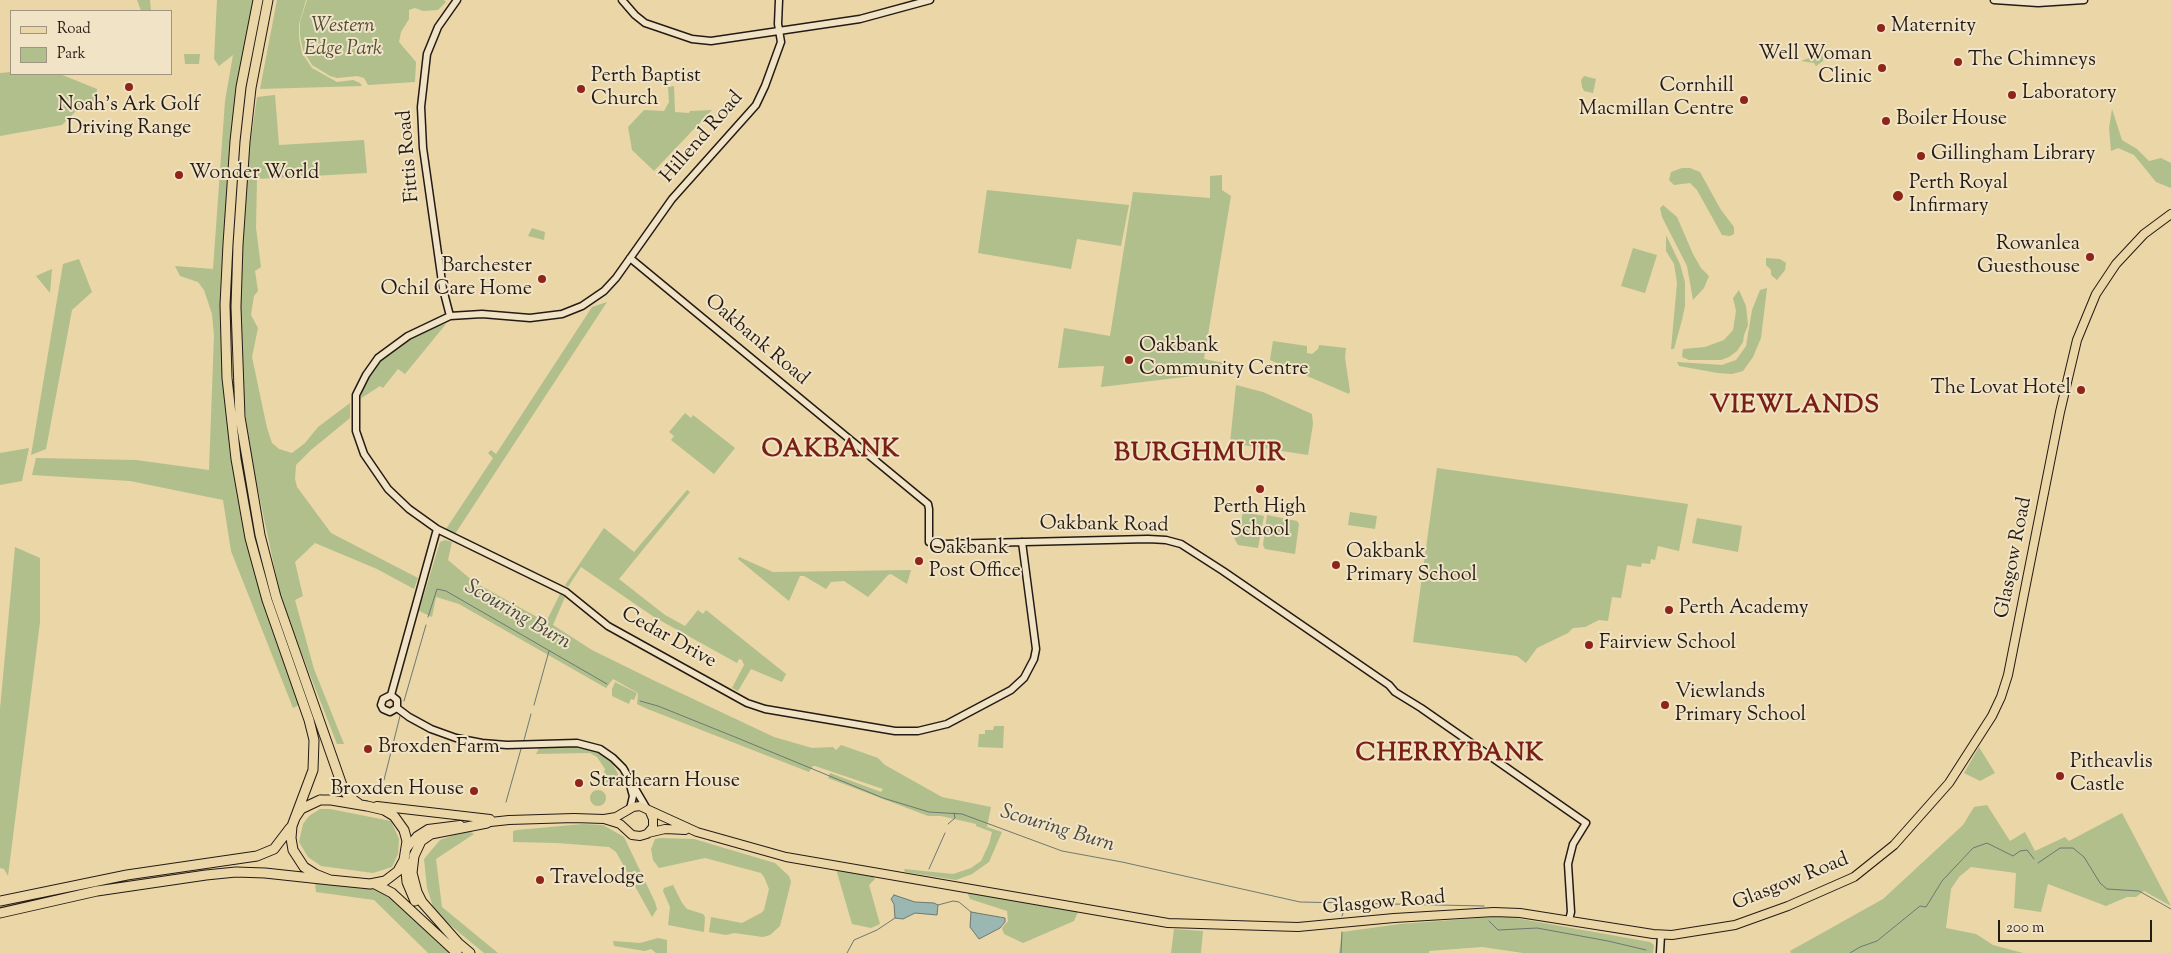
<!DOCTYPE html>
<html>
<head>
<meta charset="utf-8">
<style>
	body { margin:0 }
	#map { position:relative; width:2171px; height:953px; overflow:hidden; background:#ead6a7; font-family:"Sorts Mill Goudy",serif }
	canvas { display:block }
	.legend { position:absolute; left:10px; top:10px; width:162px; height:65px; box-sizing:border-box; background:#f1e4c6; border:1px solid #9f947f; margin:0; padding:6px 9px; list-style:none; font-size:15px; color:#251b15 }
	.legend li { display:flex; align-items:center; gap:10px; height:25px }
	.legend b { width:25px; border:1px solid #9f947f }
	.scale { position:absolute; left:1998px; top:920px; width:154px; height:22px; box-sizing:border-box; border:2px solid #251b15; border-top:0; padding-left:6px; font-size:15px; line-height:18px; white-space:nowrap; color:#251b15; -webkit-text-stroke:4px #f1e4c6; paint-order:stroke }
</style>
</head>
<body>
<div id="map">
<canvas width="2171" height="953"></canvas>
<ul class="legend">
<li><b style="height:6px;background:#ead6a7"></b>Road</li>
<li><b style="height:14px;background:#b0bf8c"></b>Park</li>
</ul>
<div class="scale">200 m</div>
</div>
<script>
const ctx = document.querySelector('canvas').getContext('2d');
ctx.lineJoin = 'round';
function paint(path, color) { ctx.fillStyle = color; ctx.fill(path, 'evenodd'); }
const shape = rows => new Path2D(rows.map(r => 'M' + r).join(''));
function trace(path, color, width, dash) { ctx.strokeStyle = color; ctx.lineWidth = width; ctx.lineCap = dash ? 'butt' : 'round'; ctx.setLineDash(dash || []); ctx.stroke(path); }
function drawText(font, color, halo, rows, align = 'center') {
  ctx.font = font + ' "Sorts Mill Goudy",serif'; ctx.lineWidth = 4; ctx.setLineDash([]); ctx.textBaseline = 'middle'; ctx.strokeStyle = halo; ctx.fillStyle = color; for (const [text, x, y, turn = 0] of rows) {
    ctx.save(); ctx.translate(x, y); ctx.rotate((+turn || 0) * Math.PI / 180); ctx.textAlign = isNaN(turn) ? turn : align; if (halo) ctx.strokeText(text, 0, 0); ctx.fillText(text, 0, 0); ctx.restore();
  }
}
paint(shape([
	[137,0,150,0,151,11,141,11],
	[217,0,258,0,251,34,225,250,232,455,299,705,293,708,231,551,223,500,130,481,32,475,36,458,136,460,209,470,214,336,212,314,204,290,198,282,180,276,175,266,213,269,225,101,233,55,219,66,214,59],
	[277,0,306,0,299,24,299,38,302,53,312,68,337,82,353,80,360,83,362,86,260,89],
	[307,0,444,0,446,2,438,10,423,11,415,8,409,10,409,19,401,32,399,42,416,62,415,82,368,85,364,78,357,76,337,78,330,76,312,65,303,50,300,36,300,22],
	[1824,49,1823,61,1816,66,1814,63,1801,61,1809,58,1814,59,1816,53],
	[184,54,200,54,199,64,185,64],
	[11,72,11,74,60,74,97,89,96,103,77,110,62,125,0,136,0,73],
	[1584,76,1596,79,1593,93,1584,91,1582,87,1581,80],
	[674,86,675,112,689,113,690,111,712,110,654,171,632,150,628,127,644,110,664,111,669,102,668,87],
	[275,95,279,145,364,140,367,173,257,179,256,228,261,267,255,271,258,291,254,296,251,315,258,328,252,357,267,428,272,443,279,449,292,453,305,443,318,427,350,403,350,418,311,450,296,465,295,479,297,487,331,533,418,578,414,589,377,569,315,543,295,562,303,596,295,600,314,669,344,744,337,744,282,603,249,448,240,361,240,294,248,159,257,97],
	[2112,109,2122,140,2137,149,2149,161,2161,158,2171,163,2171,188,2156,182,2134,155,2118,148,2111,151,2109,128],
	[1682,168,1690,168,1700,172,1721,210,1734,227,1734,234,1730,236,1722,235,1697,190,1690,183,1674,185,1669,180,1671,172],
	[1222,175,1222,190,1231,196,1204,359,1228,364,1226,372,1101,387,1104,366,1058,368,1064,328,1110,336,1133,192,1210,198,1210,176],
	[987,190,1129,205,1121,246,1077,239,1071,269,978,253],
	[1663,205,1677,217,1693,254,1701,268,1709,276,1704,288,1693,300,1687,266,1662,217,1660,208],
	[532,228,545,232,544,240,528,236],
	[1666,235,1680,264,1685,282,1685,306,1682,320,1674,349,1671,349,1677,283,1674,264,1666,251],
	[1633,248,1657,255,1645,293,1621,286],
	[1766,258,1780,259,1786,263,1785,270,1777,280,1771,275,1771,270,1766,265],
	[79,259,92,292,72,310,46,449,31,455,63,264],
	[52,269,50,293,36,276],
	[1767,288,1761,338,1753,357,1743,371,1732,374,1718,373,1679,366,1677,362,1722,365,1736,360,1746,346,1752,310,1760,290],
	[1739,290,1746,306,1748,325,1744,335,1743,342,1737,351,1729,357,1721,360,1689,360,1682,357,1683,349,1705,347,1724,340,1733,330,1736,311,1733,298],
	[607,302,455,534,446,529,493,458,488,453,491,450,496,454,592,307],
	[446,324,405,374,398,369,383,388,380,386,360,399,365,381,379,362,405,339,432,327],
	[1273,341,1307,346,1307,353,1312,354,1318,349,1319,345,1346,348,1345,358,1350,391,1349,394,1270,360],
	[1236,385,1263,392,1312,414,1313,424,1308,455,1230,443],
	[685,413,691,418,693,415,735,448,714,474,671,440,674,436,669,432],
	[29,448,22,481,0,485,0,453],
	[1437,468,1688,504,1679,551,1658,546,1655,560,1651,559,1650,564,1642,563,1641,567,1627,565,1621,598,1612,597,1608,621,1599,620,1585,627,1573,628,1568,633,1537,648,1526,663,1517,656,1413,642],
	[687,490,690,492,619,579,665,615,685,626,698,610,703,614,706,610,786,674,782,682,751,669,738,691,732,688,744,665,742,660,739,659,737,663,654,617,581,567,570,584,568,587,565,585,604,528,634,552],
	[1243,512,1264,516,1258,548,1238,545,1234,538,1238,537],
	[1350,512,1377,516,1375,529,1348,525],
	[1267,515,1297,521,1299,524,1295,554,1265,549,1263,545],
	[1697,518,1742,526,1738,552,1692,543],
	[445,540,452,542,448,560,474,582,546,622,560,594,565,597,553,625,592,650,655,681,774,737,812,748,833,747,836,750,841,745,878,758,885,765,942,797,991,807,987,827,1002,832,989,862,972,874,956,880,905,872,904,869,953,874,971,868,981,861,989,844,992,832,976,826,976,824,941,816,928,816,828,778,830,773,881,792,883,789,815,766,813,766,809,772,645,708,637,704,638,693,613,679,606,688,459,604,436,597,432,617,419,611,440,542],
	[15,547,40,558,40,622,8,876,4,869,0,868,0,709],
	[739,557,773,572,911,570,907,584,891,574,888,575,868,597,844,581,831,582,826,589,804,576,800,576,789,601,738,559],
	[615,682,637,693,634,700,631,699,629,704,612,696,612,689],
	[994,726,1004,726,1003,748,978,747,979,734,985,734,985,730,993,730],
	[582,746,601,753,611,761,618,774,618,783,614,786,609,786,605,782,603,778,605,769,597,757,590,753,536,754,539,748],
	[1979,747,1995,773,1980,781,1964,773],
	'590 798a8 8 0 1 1 16 0a8 8 0 1 1-16 0Z',
	[1987,805,2010,841,2025,832,2035,851,2065,837,2069,841,2122,813,2171,906,2144,891,2136,897,2127,897,2106,906,2048,884,2041,912,2014,908,2016,873,1971,867,1959,877,1951,889,1946,928,1976,934,1993,945,2023,953,1791,953,1790,951,1883,899,1963,825,1974,807],
	[320,809,330,809,391,821,399,839,398,854,392,867,373,873,321,866,308,857,299,842,303,824,309,816],
	[583,824,603,825,624,837,655,902,657,909,652,917,616,852,609,847,557,843,513,842,513,831,517,830],
	[467,830,474,834,436,859,442,907,498,953,484,953,444,920,433,907,427,888,424,859,440,840],
	[660,838,694,839,775,863,789,876,791,882,780,926,770,935,763,937,734,933,726,935,709,932,711,917,742,923,761,913,764,910,769,889,764,877,761,873,705,858,659,868,653,860,651,849,655,839],
	[836,869,873,876,875,879,869,885,880,924,871,928,852,924],
	[315,883,380,890,392,897,455,953,428,953,374,900,316,892],
	[673,885,682,903,687,909,703,914,705,917,704,932,668,925,670,907,663,891,664,888],
	[967,892,1078,912,1074,921,1023,943,1004,934,1002,928,1008,921,1007,911,970,899],
	[1492,917,1510,917,1650,942,1654,945,1653,953,1523,953,1482,947,1429,951,1429,953,1339,953,1342,932,1400,924],
	[1174,929,1203,931,1201,953,1171,953],
	[658,938,667,940,667,953,656,953,651,949,645,951,614,946,613,941,640,943]
]), '#b0bf8c');
const water = shape([
	[894,895,915,902,934,903,938,905,937,915,915,913,903,919,895,918,894,904,891,899,894,895],
	[971,912,1005,918,1005,922,1000,928,979,939,970,927,971,912]
]);
paint(water, '#9bb7b1');
trace(water, '#6c7973', 1);
trace(shape([
	[428,617,437,589,446,591,607,684],
	[404,701,426,625],
	[640,701,658,706,735,737,883,798,929,812,962,814,1062,851,1122,862,1300,902,1484,906],
	[534,705,549,651],
	[524,740,531,714],
	[384,780,400,716],
	[506,802,521,749],
	[948,824,955,818,954,813],
	[2038,863,2060,848,2073,848,2084,857,2100,883,2107,889,2139,891,2171,909],
	[929,869,945,833],
	[938,905,953,901,959,902,971,912],
	[1342,916,1346,905],
	[1489,921,1498,930,1537,928,1608,941,1646,950],
	[847,953,854,940,877,930,895,918],
	[1341,953,1342,932],
	[1850,953,1860,947,1877,941,1920,906,1926,907,1942,881,1973,848,1987,843,2013,856,2020,851,2027,850,2034,859]
]), '#6c7973', 1);
const secondary = shape([
	[622,0,635,15,645,23,692,39,711,41,860,19,930,0],
	[779,0,778,24,781,42,765,86,756,105,672,199,616,278,604,291,582,306,562,314,530,318,482,314,450,316,408,336,378,358,366,375,356,395,356,431,364,454,388,489,409,509,437,529,566,592,608,626,747,703,765,709,895,731,918,731,947,724,1011,690,1024,678,1034,659,1036,649,1022,542],
	[1994,0,2038,3,2084,0],
	[630,258,928,504,929,509,929,542,942,544,1148,539,1166,540,1181,544,1223,571,1389,685,1395,692,1421,708,1583,821,1586,823,1573,844,1568,864,1571,912,1569,920],
	[450,316,443,289,423,148,421,107,427,54,438,27,457,0],
	[391,695,437,529],
	[391,695,383,699,381,705,383,709,390,712,397,708],
	[391,695,397,700,397,708],
	[397,708,409,717,431,729,456,738,482,743,507,745,577,743,600,749,613,758,623,768,647,809],
	[630,785,633,796,630,809],
	[1660,953,1661,935]
]);
const primary = shape([
	[377,806,490,819],
	[604,819,616,817,633,807,640,806,697,832,786,857,1168,923,1298,927,1394,918,1494,912,1520,913,1653,934,1672,935,1735,925,1788,906,1854,877,1894,845,1949,783,1992,716,2001,697,2008,675,2060,412,2077,340,2096,294,2116,264,2144,234,2171,214],
	[481,823,509,820,574,818,604,819,620,824,632,835,640,836,647,834,653,827,653,819,650,812],
	[648,833,665,829,685,830],
	[407,848,417,836,428,829,460,825]
]);
const highway = shape([
	[258,0,241,87,235,141,228,244,225,305,227,378,236,459,250,538,267,600,309,720,314,740,313,770,295,818],
	[268,0,251,88,245,142,238,245,236,307,240,417,260,535,276,597,343,788,348,796,359,804],
	[320,800,331,800,367,806,384,810,394,816,404,830,407,841,404,860,398,871,385,881,370,884,330,880,315,874,304,867,293,850,291,838,292,826,295,818,301,809,320,800],
	[405,861,407,882,415,901],
	[375,884,392,893,457,953],
	[0,901,127,875,257,856,274,849,290,828],
	[0,913,97,891,206,875,236,872,265,873,330,880],
	[457,942,470,953],
	[460,945,422,902,417,892,412,873,414,856,421,841,431,834,487,823]
]);
trace(secondary, '#251b15', 9);
trace(primary, '#251b15', 10);
trace(highway, '#251b15', 11);
trace(secondary, '#f1e4c6', 6);
trace(primary, '#ead6a7', 8);
trace(highway, '#ead6a7', 9);
for (const [x, y, r, color] of [
	[1881,28,5,"#8f2418"],
	[1958,62,5,"#8f2418"],
	[1882,68,5,"#8f2418"],
	[129,87,5,"#8f2418"],
	[581,89,5,"#8f2418"],
	[2012,95,5,"#8f2418"],
	[1744,100,5,"#8f2418"],
	[1886,121,5,"#8f2418"],
	[1921,156,5,"#8f2418"],
	[179,175,5,"#8f2418"],
	[1898,196,6,"#8f2418"],
	[2090,257,5,"#8f2418"],
	[542,279,5,"#8f2418"],
	[1129,360,5,"#8f2418"],
	[2081,390,5,"#8f2418"],
	[1260,489,5,"#8f2418"],
	[919,561,5,"#8f2418"],
	[1336,565,5,"#8f2418"],
	[1669,610,5,"#8f2418"],
	[1589,645,5,"#8f2418"],
	[1665,705,5,"#8f2418"],
	[368,749,5,"#8f2418"],
	[2060,776,5,"#8f2418"],
	[579,783,5,"#8f2418"],
	[474,791,5,"#8f2418"],
	[540,880,5,"#8f2418"]
]) { const dot = new Path2D(); dot.arc(x, y, r, 0, 2 * Math.PI); ctx.fillStyle = color; ctx.fill(dot); trace(dot, '#f1e4c6', 2); }
drawText('italic 20px', '#4f4c39', '#f1e4c6', [
	["Western",343,28],
	["Edge Park",343,51]
]);
drawText('20px', '#251b15', '#f1e4c6', [
	["Maternity",1891,28],
	["Well Woman",1872,56,"right"],
	["Clinic",1872,79,"right"],
	["The Chimneys",1968,62],
	["Perth Baptist",591,78],
	["Church",591,101],
	["Cornhill",1734,88,"right"],
	["Macmillan Centre",1734,111,"right"],
	["Laboratory",2022,95],
	["Noah's Ark Golf",129,107,"center"],
	["Driving Range",129,130,"center"],
	["Boiler House",1896,121],
	["Gillingham Library",1931,156],
	["Wonder World",189,175],
	["Perth Royal",1909,185],
	["Infirmary",1909,208],
	["Rowanlea",2080,246,"right"],
	["Guesthouse",2080,269,"right"],
	["Barchester",532,268,"right"],
	["Ochil Care Home",532,291,"right"],
	["Oakbank",1139,348],
	["Community Centre",1139,371],
	["The Lovat Hotel",2071,390,"right"],
	["Perth High",1260,509,"center"],
	["School",1260,532,"center"],
	["Oakbank",929,550],
	["Post Office",929,573],
	["Oakbank",1346,554],
	["Primary School",1346,577],
	["Perth Academy",1679,610],
	["Fairview School",1599,645],
	["Viewlands",1675,694],
	["Primary School",1675,717],
	["Broxden Farm",378,749],
	["Pitheavlis",2070,764],
	["Castle",2070,787],
	["Strathearn House",589,783],
	["Broxden House",464,791,"right"],
	["Travelodge",550,880]
], 'left');
drawText('20px', '#251b15', '#f1e4c6', [
	["Hillend Road",703,138,-49],
	["Fittis Road",410,156,-95],
	["Oakbank Road",756,341,40],
	["Oakbank Road",1104,526,1],
	["Glasgow Road",2015,558,-79],
	["Cedar Drive",668,639,29],
	["Glasgow Road",1791,883,-22],
	["Glasgow Road",1384,904,-5]
]);
drawText('italic 21px', '#484a44', '#f1e4c6', [
	["Scouring Burn",517,616,30],
	["Scouring Burn",1057,830,17]
]);
ctx.letterSpacing = '1px';
drawText('bold 25px', '#7a1f14', '#f1e4c6', [
	["VIEWLANDS",1795,408],
	["OAKBANK",831,452],
	["BURGHMUIR",1200,456],
	["CHERRYBANK",1450,756]
]);
ctx.letterSpacing = '0px';
</script>
</body>
</html>
